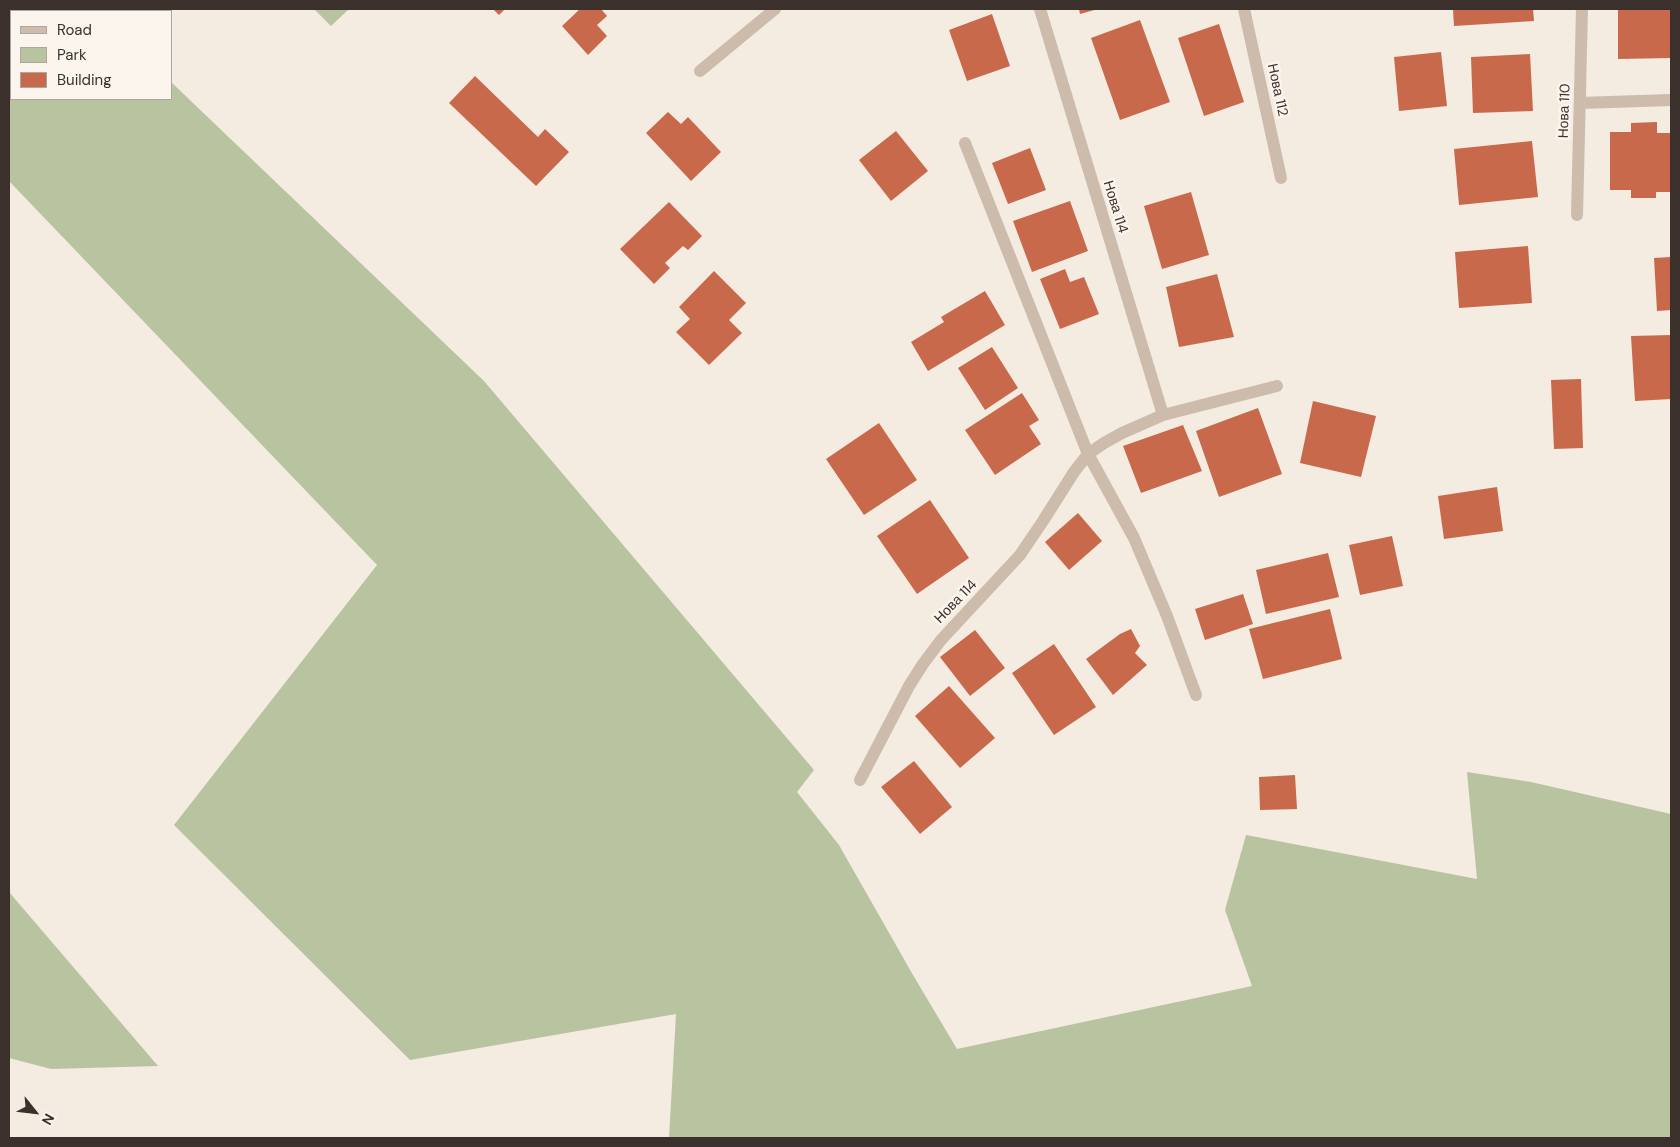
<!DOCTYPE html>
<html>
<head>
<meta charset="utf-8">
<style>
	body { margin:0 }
	#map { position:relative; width:1680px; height:1147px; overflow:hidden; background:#f4ebe1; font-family:"DM Sans",sans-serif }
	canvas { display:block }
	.frame { position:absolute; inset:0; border:10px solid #3b302b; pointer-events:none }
	.legend { position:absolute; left:10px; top:10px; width:162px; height:90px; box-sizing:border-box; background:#fbf5ee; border:1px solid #aea6a0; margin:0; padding:6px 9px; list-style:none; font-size:15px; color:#3b302b }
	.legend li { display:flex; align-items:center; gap:10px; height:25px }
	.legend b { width:25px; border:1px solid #aea6a0 }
	.north { position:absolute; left:10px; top:1087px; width:50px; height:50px; -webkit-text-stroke:4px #fbf5ee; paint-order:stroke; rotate:119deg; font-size:14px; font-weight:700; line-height:20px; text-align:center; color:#3b302b }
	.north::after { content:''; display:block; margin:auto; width:18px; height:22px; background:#3b302b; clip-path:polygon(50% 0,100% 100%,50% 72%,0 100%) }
</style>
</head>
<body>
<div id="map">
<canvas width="1680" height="1147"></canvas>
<div class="frame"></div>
<ul class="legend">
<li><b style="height:6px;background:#cdbbac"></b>Road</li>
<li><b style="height:14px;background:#b8c4a0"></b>Park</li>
<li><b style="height:14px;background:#c8694b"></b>Building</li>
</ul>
<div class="north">N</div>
</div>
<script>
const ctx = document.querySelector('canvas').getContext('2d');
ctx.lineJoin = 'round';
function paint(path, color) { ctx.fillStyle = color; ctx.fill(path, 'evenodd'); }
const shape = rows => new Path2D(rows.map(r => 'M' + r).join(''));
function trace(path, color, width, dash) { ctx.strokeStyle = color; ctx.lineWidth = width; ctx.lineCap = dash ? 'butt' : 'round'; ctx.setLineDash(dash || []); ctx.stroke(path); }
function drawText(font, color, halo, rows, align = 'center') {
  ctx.font = font + ' "DM Sans",sans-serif'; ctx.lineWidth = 5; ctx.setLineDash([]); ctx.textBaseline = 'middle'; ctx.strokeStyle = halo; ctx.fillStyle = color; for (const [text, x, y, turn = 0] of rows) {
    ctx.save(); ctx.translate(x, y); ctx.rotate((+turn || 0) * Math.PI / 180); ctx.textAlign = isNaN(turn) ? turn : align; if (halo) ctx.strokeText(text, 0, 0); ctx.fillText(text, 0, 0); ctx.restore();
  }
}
paint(shape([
	[314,9,349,9,331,26],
	[11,57,11,99,171,99,171,82,484,381,814,770,797,792,839,845,913,975,957,1049,1252,986,1225,910,1246,835,1477,879,1467,772,1531,782,1671,814,1671,1138,669,1138,676,1014,410,1060,174,825,377,565,9,181,9,58],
	[9,892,158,1066,51,1069,9,1058]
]), '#b8c4a0');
paint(shape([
	[493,9,505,9,499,15],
	[580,9,601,9,607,16,597,25,607,36,588,55,562,26],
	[1079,9,1098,9,1080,14],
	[1453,9,1533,9,1534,21,1454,26],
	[1618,9,1671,9,1671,58,1618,59],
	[992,14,1010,66,967,81,949,30],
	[1140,20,1170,102,1120,120,1091,38],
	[1219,24,1244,102,1204,116,1178,38],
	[1441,52,1447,106,1399,111,1394,57],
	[1530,54,1533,111,1473,113,1471,57],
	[475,76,538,137,545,129,569,152,536,186,449,103],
	[668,112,681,124,688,117,721,152,691,181,646,133],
	[1657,122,1657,133,1671,133,1671,192,1656,192,1656,198,1631,198,1631,190,1610,190,1610,132,1631,132,1631,123],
	[896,131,928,171,891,201,859,160],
	[1532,141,1538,197,1459,205,1454,149],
	[1030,148,1046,190,1008,204,992,163],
	[1191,192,1209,255,1162,269,1144,206],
	[1070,201,1088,251,1032,272,1013,221],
	[669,202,702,236,688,250,683,246,665,263,670,268,654,284,620,249],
	[1528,246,1532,303,1459,308,1455,252],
	[1671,257,1671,310,1657,311,1654,258],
	[1065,269,1070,282,1084,277,1099,314,1060,329,1040,279],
	[714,271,746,303,729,320,742,333,709,365,676,332,690,319,679,307],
	[1217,274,1234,337,1179,347,1166,287],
	[985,291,1005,325,928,371,911,342,944,322,941,317],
	[1671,335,1671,399,1635,401,1631,336],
	[992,347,1018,388,985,410,958,368],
	[1581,379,1583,448,1554,449,1551,380],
	[1022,393,1039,420,1029,426,1041,444,995,475,965,430],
	[1313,401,1376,416,1361,477,1300,463],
	[1258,408,1282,474,1219,497,1196,431],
	[879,423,917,480,864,515,826,459],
	[1183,425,1202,471,1141,493,1123,446],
	[1497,487,1503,531,1444,539,1438,496],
	[930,500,969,558,917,594,877,536],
	[1078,513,1102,541,1069,570,1045,542],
	[1392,536,1403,586,1360,595,1349,545],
	[1328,553,1339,597,1266,614,1256,570],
	[1243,594,1253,624,1205,640,1195,609],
	[1330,609,1342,659,1263,679,1249,629],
	[1131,629,1140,646,1135,653,1147,665,1113,695,1086,659,1120,634],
	[975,630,1005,668,970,696,940,657],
	[1054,644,1096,707,1054,735,1012,673],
	[949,686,995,738,960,768,915,716],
	[914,761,952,807,920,834,881,787],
	[1295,775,1297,809,1260,810,1259,777]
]), '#c8694b');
trace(shape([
	[15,11,20,9],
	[9,14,11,13]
]), '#b9a596', 3, [2.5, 2.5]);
trace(shape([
	[1244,9,1281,178]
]), '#cdbbac', 12);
trace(shape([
	[1040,9,1163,415],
	[700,71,775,9],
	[1580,103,1671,100],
	[965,143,1088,454,1134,538,1167,616,1196,695],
	[1577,215,1582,9],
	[860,780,909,686,923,664,941,640,1020,555,1043,521,1074,472,1088,454,1104,443,1122,433,1163,415,1277,386]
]), '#cdbbac', 12);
drawText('14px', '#3b302b', '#fbf5ee', [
	["Нова 112",1277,90,78],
	["Нова 110",1565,111,-88],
	["Нова 114",1115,207,73],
	["Нова 114",956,602,-46]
]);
</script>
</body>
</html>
